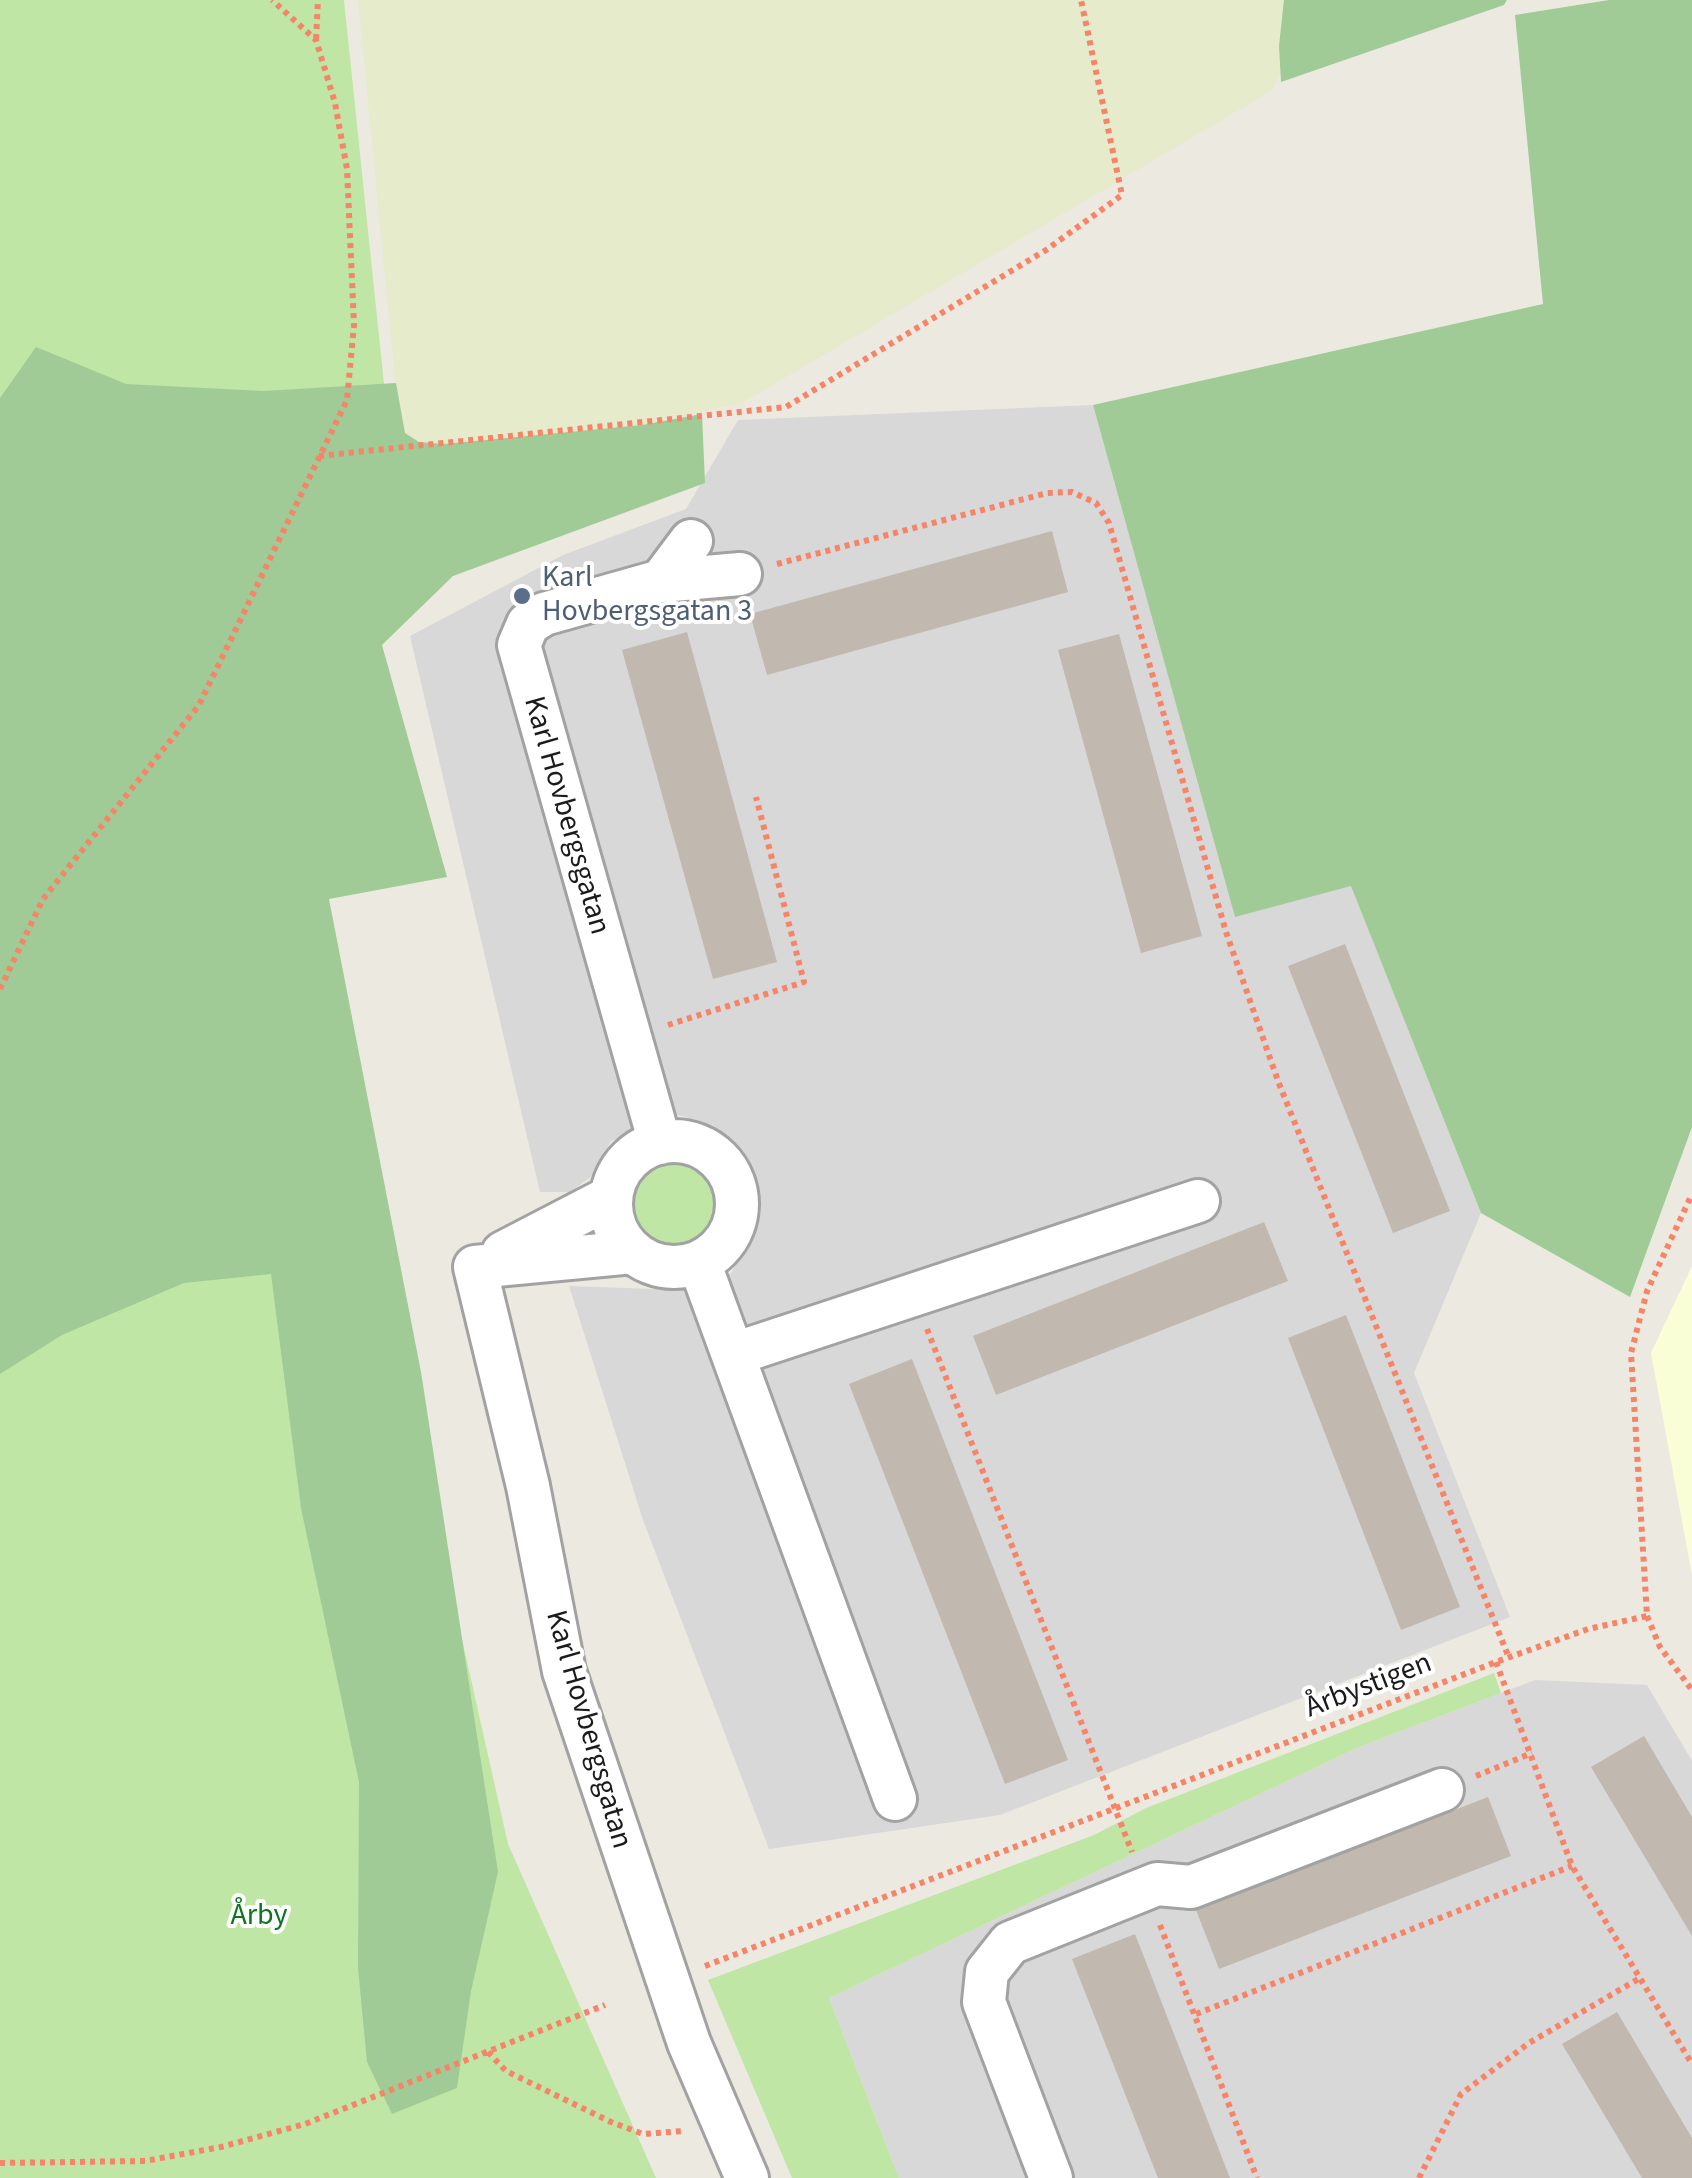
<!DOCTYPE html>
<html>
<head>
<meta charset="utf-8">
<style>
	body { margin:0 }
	canvas { display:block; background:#ece9e0 }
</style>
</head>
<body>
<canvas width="1692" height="2178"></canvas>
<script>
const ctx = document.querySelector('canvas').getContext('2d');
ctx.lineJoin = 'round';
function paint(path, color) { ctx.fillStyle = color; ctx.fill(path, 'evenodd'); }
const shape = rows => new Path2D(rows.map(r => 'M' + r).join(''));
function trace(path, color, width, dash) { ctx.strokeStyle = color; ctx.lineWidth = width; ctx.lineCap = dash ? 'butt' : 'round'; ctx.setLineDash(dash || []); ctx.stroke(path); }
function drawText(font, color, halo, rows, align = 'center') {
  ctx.font = font + ' "Source Sans 3",sans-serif'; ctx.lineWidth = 8; ctx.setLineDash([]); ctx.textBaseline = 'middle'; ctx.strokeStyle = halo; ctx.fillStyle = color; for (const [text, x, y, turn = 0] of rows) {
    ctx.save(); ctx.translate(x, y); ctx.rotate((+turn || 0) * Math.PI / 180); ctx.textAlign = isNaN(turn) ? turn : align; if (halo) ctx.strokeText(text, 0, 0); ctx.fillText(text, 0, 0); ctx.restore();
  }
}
paint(shape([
	[1093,405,1235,916,1351,885,1481,1213,1414,1373,1510,1617,1000,1815,769,1849,643,1520,569,1286,653,1289,731,1274,761,1212,747,1158,714,1126,678,1115,611,1141,592,1176,570,1192,540,1192,410,636,563,555,686,509,738,420],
	[1535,1680,1647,1685,1692,1761,1692,2178,899,2178,829,1998,1359,1747]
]), '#d9d8d8');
paint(shape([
	[1692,1266,1692,1575,1651,1353]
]), '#fafed7');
paint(shape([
	[358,0,1284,0,1280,72,1273,90,742,403,642,425,444,444,419,442,405,433,398,409]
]), '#e6ebcb');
paint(shape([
	[0,0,344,0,392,461,254,714,508,1844,656,2178,0,2178],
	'623 1204a51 51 0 1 1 102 0a51 51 0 1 1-102 0Z',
	[1494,1673,1501,1693,1359,1747,829,1998,899,2178,792,2178,708,1980,1094,1835,1146,1808]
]), '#c0e6a6');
paint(shape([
	[1284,0,1507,0,1504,5,1281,82,1279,46],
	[1609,0,1692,0,1692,1127,1630,1297,1481,1213,1351,886,1235,917,1093,405,1543,304,1515,15],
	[36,347,126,384,264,391,396,383,405,433,419,442,444,444,642,425,702,414,705,483,453,576,382,645,447,877,329,899,421,1372,498,1872,471,1991,457,2088,392,2114,367,2062,358,1968,359,1782,301,1508,271,1274,184,1283,62,1335,0,1374,0,398]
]), '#a0cb96');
paint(shape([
	[1052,531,1068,592,767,675,750,614],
	[687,632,777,962,713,979,622,650],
	[1119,634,1202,936,1141,953,1058,650],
	[1345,944,1450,1211,1393,1233,1288,966],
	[1264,1222,1288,1281,996,1395,973,1336],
	[1346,1315,1460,1607,1401,1630,1288,1338],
	[912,1359,1068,1760,1005,1784,849,1384],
	[1644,1736,1692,1817,1692,1936,1591,1767],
	[1488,1797,1511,1856,1219,1969,1196,1910],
	[1135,1934,1230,2178,1158,2178,1072,1959],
	[1617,2012,1692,2138,1692,2178,1642,2178,1562,2044]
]), '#c1b8b0');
const street = shape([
	[661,581,691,541],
	'611 1204a63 63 0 1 1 126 0a63 63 0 1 1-126 0Z',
	[660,1143,519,645,528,624,544,614,661,581,740,574],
	[503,1253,611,1197],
	[699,1262,895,1799],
	[475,1267,528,1486,564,1671,689,2043,747,2178],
	[475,1267,633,1252],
	[734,1354,1198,1201],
	[1051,2178,984,2002,987,1972,1010,1943,1157,1884,1191,1887,1442,1790]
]);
trace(street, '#a2a2a2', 48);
trace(shape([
	[316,39,318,0],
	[319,456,786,407,1046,250,1122,195,1081,0],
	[777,564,1047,493,1072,492,1096,503,1109,523,1226,932,1278,1081,1509,1658],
	[0,989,43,899,199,705,347,400,354,325,347,169,335,103,316,40,272,0],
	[668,1025,804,982,756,797],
	[927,1329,1132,1852],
	[1647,1616,1660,1647,1692,1690],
	[1496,1662,1572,1866,1692,2064],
	[1476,1776,1532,1753],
	[1160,1925,1257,2178],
	[705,1966,1496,1662,1588,1629,1647,1616,1631,1353,1647,1291,1692,1194],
	[1196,2014,1572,1866],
	[488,2052,506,2071,611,2122,643,2134,683,2131],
	[0,2163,145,2161,221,2147,305,2124,605,2005],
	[1419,2178,1461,2094,1529,2043,1640,1978]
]), '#f68468', 6, [5, 5]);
trace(street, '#fff', 42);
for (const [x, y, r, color] of [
	[522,596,10,"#5c6f8a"]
]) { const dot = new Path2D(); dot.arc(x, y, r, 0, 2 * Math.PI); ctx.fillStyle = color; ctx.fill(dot); trace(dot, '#fff', 4); }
drawText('30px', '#4e5e75', '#fff', [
	["Karl",542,579],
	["Hovbergsgatan 3",542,613]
], 'left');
drawText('30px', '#1b1b1b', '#fff', [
	["Karl Hovbergsgatan",565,816,74],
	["Årbystigen",1369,1687,-21],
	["Karl Hovbergsgatan",587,1730,74]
]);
drawText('30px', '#0d7420', '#fff', [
	["Årby",259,1917]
]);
</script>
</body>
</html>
